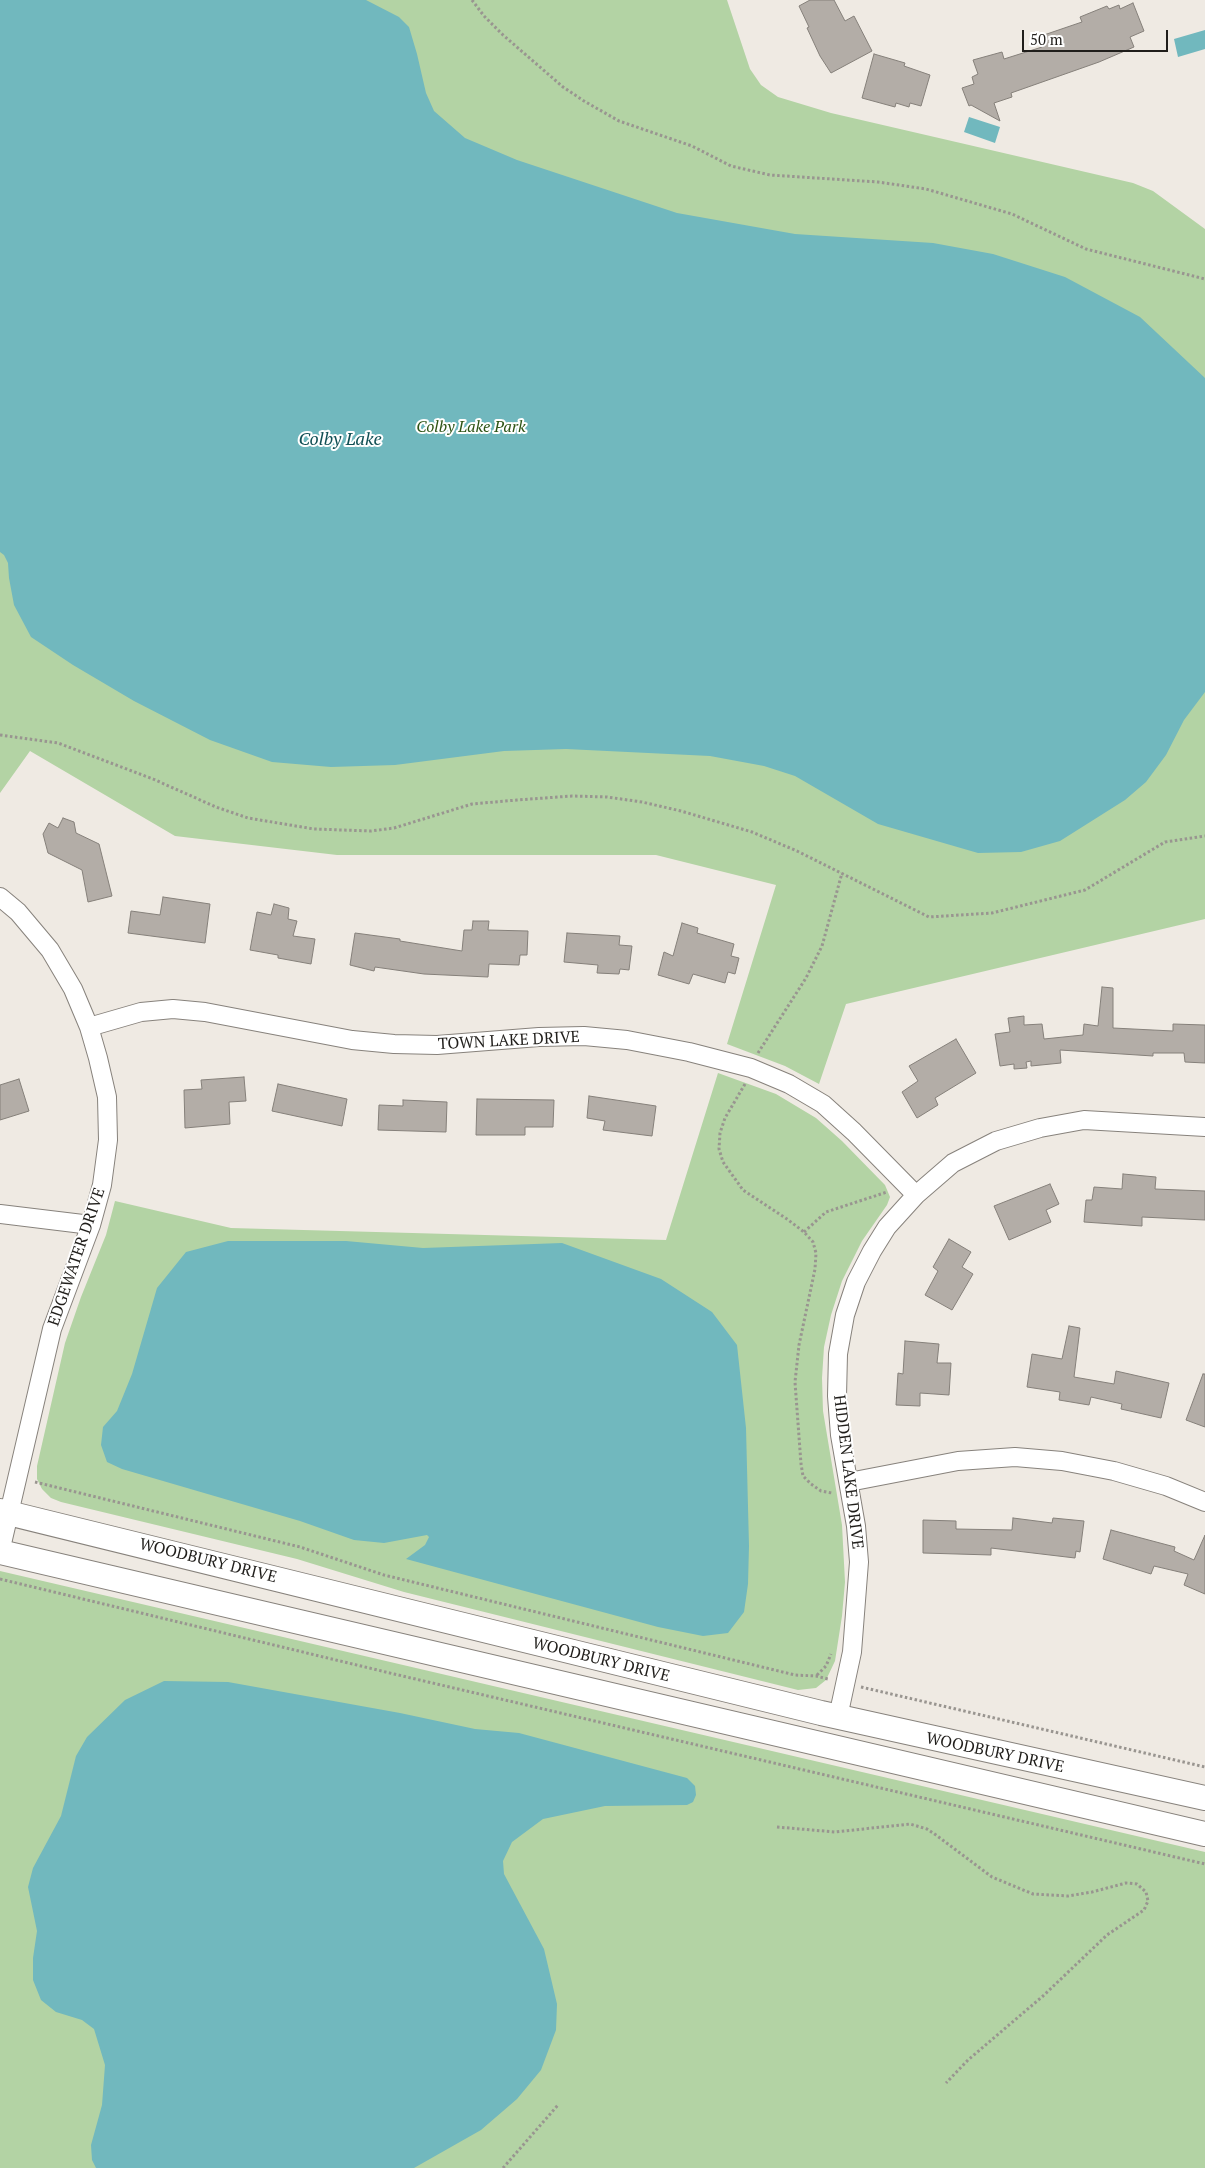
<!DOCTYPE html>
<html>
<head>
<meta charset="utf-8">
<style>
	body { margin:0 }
	#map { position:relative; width:1205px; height:2168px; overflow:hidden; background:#efeae3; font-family:"PT Serif",serif }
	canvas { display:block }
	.scale { position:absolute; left:1022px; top:30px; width:146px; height:22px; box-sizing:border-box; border:2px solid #201e1b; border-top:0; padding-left:6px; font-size:15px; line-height:18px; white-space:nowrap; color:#201e1b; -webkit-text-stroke:4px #fff; paint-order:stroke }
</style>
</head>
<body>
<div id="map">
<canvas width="1205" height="2168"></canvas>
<div class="scale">50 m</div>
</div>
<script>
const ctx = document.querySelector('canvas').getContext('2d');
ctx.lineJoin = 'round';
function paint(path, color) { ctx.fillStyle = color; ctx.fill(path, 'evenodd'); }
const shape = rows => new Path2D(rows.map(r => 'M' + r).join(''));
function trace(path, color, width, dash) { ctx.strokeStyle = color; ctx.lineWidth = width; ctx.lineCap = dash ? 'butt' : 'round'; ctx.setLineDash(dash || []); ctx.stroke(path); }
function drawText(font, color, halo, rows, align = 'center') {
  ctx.font = font + ' "PT Serif",serif'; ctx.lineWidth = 4; ctx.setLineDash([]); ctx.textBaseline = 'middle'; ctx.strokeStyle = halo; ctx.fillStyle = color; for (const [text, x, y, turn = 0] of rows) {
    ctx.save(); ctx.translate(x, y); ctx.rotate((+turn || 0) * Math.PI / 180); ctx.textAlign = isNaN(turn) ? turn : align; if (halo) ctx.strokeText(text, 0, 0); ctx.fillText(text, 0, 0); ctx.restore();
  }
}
paint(shape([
	[0,0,727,0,750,69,761,85,778,97,831,113,1133,183,1153,191,1205,229,1205,919,846,1004,819,1084,785,1066,727,1044,776,885,656,855,337,855,175,836,30,751,0,793],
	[718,1073,776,1094,816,1118,842,1141,885,1185,890,1197,887,1205,862,1241,842,1281,831,1315,824,1347,822,1378,823,1411,842,1525,845,1582,842,1616,835,1661,826,1680,816,1688,798,1690,404,1592,297,1559,61,1502,51,1498,42,1489,37,1479,37,1466,65,1343,81,1297,106,1235,115,1201,231,1228,666,1240],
	[0,1571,1205,1852,1205,2168,0,2168]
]), '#b3d3a4');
paint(shape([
	[0,0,366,0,399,17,409,27,417,54,426,93,434,111,465,138,517,160,677,213,795,234,933,243,993,254,1065,277,1140,317,1205,378,1205,692,1184,720,1166,755,1146,782,1125,800,1060,841,1021,852,978,853,878,824,795,776,764,766,710,756,566,749,504,751,395,765,331,767,272,762,210,740,134,701,73,665,31,637,14,605,9,578,8,563,4,555,0,552],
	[1205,30,1205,49,1178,57,1174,39],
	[969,117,1000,127,995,143,964,132],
	[228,1241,346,1241,423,1248,562,1243,661,1279,712,1312,737,1345,746,1428,749,1546,748,1584,744,1612,728,1633,703,1636,658,1627,406,1559,425,1545,429,1537,427,1535,384,1543,354,1540,300,1521,122,1469,107,1462,101,1445,103,1427,117,1411,132,1374,157,1288,186,1252],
	[164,1681,228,1682,400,1713,475,1729,519,1733,687,1778,695,1786,696,1795,693,1802,687,1805,605,1806,543,1819,512,1842,503,1861,504,1874,544,1949,557,2004,556,2030,541,2070,517,2099,481,2130,414,2168,96,2168,92,2160,91,2145,102,2105,105,2065,94,2029,82,2020,56,2012,41,2000,33,1980,33,1958,37,1931,28,1887,33,1868,61,1816,76,1756,87,1737,125,1700]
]), '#71b8be');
const building = shape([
	[810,0,834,0,845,21,854,16,872,51,831,73,820,56,807,28,809,27,799,6,810,0],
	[1133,3,1144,31,1130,37,1134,47,1099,62,1011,93,1012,97,994,103,1000,121,971,105,969,106,962,88,974,84,972,77,978,74,973,60,1002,52,1004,59,1042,47,1038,37,1082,22,1080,17,1107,6,1109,9,1119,5,1120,9,1133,3],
	[874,54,905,63,904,66,930,75,921,106,910,103,909,107,896,103,895,107,862,98,874,54],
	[63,818,74,822,76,833,99,844,112,896,88,902,82,870,48,853,43,834,49,823,58,828,63,818],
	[163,897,210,904,205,943,128,933,131,911,160,915,163,897],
	[274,904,289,908,288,919,297,921,293,936,315,939,311,964,278,958,278,955,250,950,257,912,271,915,274,904],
	[473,921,489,921,488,930,528,931,527,955,520,955,519,965,489,964,488,977,424,974,375,967,374,971,350,965,355,933,400,939,400,941,462,951,464,930,472,930,473,921],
	[682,923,698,928,697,933,734,944,731,956,739,958,735,974,728,972,725,983,693,974,689,984,658,975,664,952,673,956,682,923],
	[567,933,620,936,619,945,632,946,629,970,620,969,619,974,597,973,598,965,564,962,567,933],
	[1102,987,1113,988,1113,1028,1173,1031,1173,1024,1205,1025,1205,1063,1185,1062,1184,1053,1153,1053,1153,1056,1060,1050,1061,1063,1031,1066,1031,1061,1026,1062,1027,1068,1014,1069,1014,1064,1000,1066,995,1034,1010,1032,1008,1018,1024,1016,1024,1025,1042,1024,1044,1039,1083,1035,1084,1024,1098,1026,1102,987],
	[956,1039,976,1073,935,1098,938,1105,917,1118,902,1092,918,1081,909,1066,956,1039],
	[244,1077,246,1101,229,1102,230,1124,185,1128,184,1090,202,1089,201,1080,244,1077],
	[19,1079,29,1111,0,1120,0,1085,19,1079],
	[278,1084,347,1099,342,1126,272,1111,278,1084],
	[589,1096,656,1106,652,1136,603,1130,605,1121,587,1118,589,1096],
	[477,1099,554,1100,553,1127,525,1127,525,1135,476,1135,477,1099],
	[403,1100,447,1102,446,1132,378,1130,379,1105,403,1106,403,1100],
	[1123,1174,1156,1177,1155,1189,1205,1191,1205,1220,1142,1217,1142,1226,1084,1222,1086,1200,1092,1200,1094,1187,1122,1189,1123,1174],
	[1050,1184,1059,1204,1046,1210,1051,1222,1009,1240,994,1206,1050,1184],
	[949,1239,971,1252,962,1267,973,1274,952,1310,925,1295,938,1271,933,1267,949,1239],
	[1069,1326,1080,1328,1074,1377,1114,1384,1116,1371,1169,1383,1161,1418,1121,1409,1122,1404,1091,1397,1089,1405,1059,1400,1060,1392,1027,1387,1032,1354,1062,1359,1069,1326],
	[905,1341,939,1344,937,1363,951,1363,949,1395,920,1393,920,1406,896,1405,898,1373,903,1374,905,1341],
	[1203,1374,1205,1374,1205,1427,1186,1420,1203,1374],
	[1013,1518,1052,1523,1053,1518,1084,1521,1080,1552,1076,1551,1075,1558,991,1548,991,1555,923,1553,923,1520,956,1521,956,1529,1012,1530,1013,1518],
	[1111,1530,1175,1547,1174,1551,1194,1560,1205,1535,1205,1594,1184,1585,1188,1574,1154,1566,1151,1574,1103,1559,1111,1530]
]);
paint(building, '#b3ada7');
trace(building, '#85807a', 1);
const minor = shape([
	[0,897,18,912,50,950,73,989,89,1027,98,1058,107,1097,108,1140,102,1185,91,1225,52,1329,0,1552],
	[89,1027,141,1012,173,1009,205,1012,352,1040,394,1044,437,1045,539,1037,584,1036,627,1040,689,1052,751,1068,789,1084,823,1104,854,1132,916,1195],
	[0,1214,91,1225],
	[849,1482,958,1461,1015,1457,1062,1461,1114,1471,1166,1486,1205,1502],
	[838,1717,852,1652,859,1562,856,1526,840,1435,837,1396,838,1354,845,1315,856,1282,872,1251,887,1227,916,1195,953,1163,996,1141,1040,1128,1084,1120,1205,1127]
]);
const secondary = shape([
	[0,1511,821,1713,1205,1798],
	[0,1552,1205,1834]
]);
trace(minor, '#87827c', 20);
trace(secondary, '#87827c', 26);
trace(shape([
	[472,0,484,16,503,35,563,87,584,101,619,121,692,146,731,166,770,175,878,182,926,189,1012,214,1086,249,1205,279],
	[0,735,58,743,153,779,216,807,248,818,314,829,371,831,394,828,472,804,517,800,572,796,607,797,642,802,681,811,752,832,797,851,929,917,992,913,1085,890,1165,842,1205,836],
	[758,1053,806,978,822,946,842,873],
	[745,1084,725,1118,720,1133,719,1149,723,1162,743,1190,787,1219,804,1232,813,1242,816,1253,815,1269,799,1345,795,1382,801,1464,803,1476,811,1484,821,1491,832,1493],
	[804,1232,826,1212,887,1192],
	[35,1482,300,1547,384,1575,795,1675,816,1676,828,1679],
	[0,1579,394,1674,1205,1864],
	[817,1675,826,1666,831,1654],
	[861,1687,1205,1767],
	[777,1827,835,1832,910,1824,927,1829,936,1835,992,1877,1033,1894,1068,1896,1092,1892,1126,1883,1137,1884,1146,1892,1148,1901,1144,1910,1107,1935,1043,1996,968,2060,946,2083],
	[503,2168,558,2105]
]), '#999590', 3, [2.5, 2.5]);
trace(minor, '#fff', 18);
trace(secondary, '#fff', 24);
drawText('italic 16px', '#2e5415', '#fff', [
	["Colby Lake Park",471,427]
]);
drawText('16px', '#201e1b', '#fff', [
	["TOWN LAKE DRIVE",509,1041,-3],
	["EDGEWATER DRIVE",77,1257,-71],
	["HIDDEN LAKE DRIVE",848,1472,83],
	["WOODBURY DRIVE",208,1561,14],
	["WOODBURY DRIVE",601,1660,14],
	["WOODBURY DRIVE",995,1753,12]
]);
drawText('italic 18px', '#104f54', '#fff', [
	["Colby Lake",340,440]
]);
</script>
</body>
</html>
